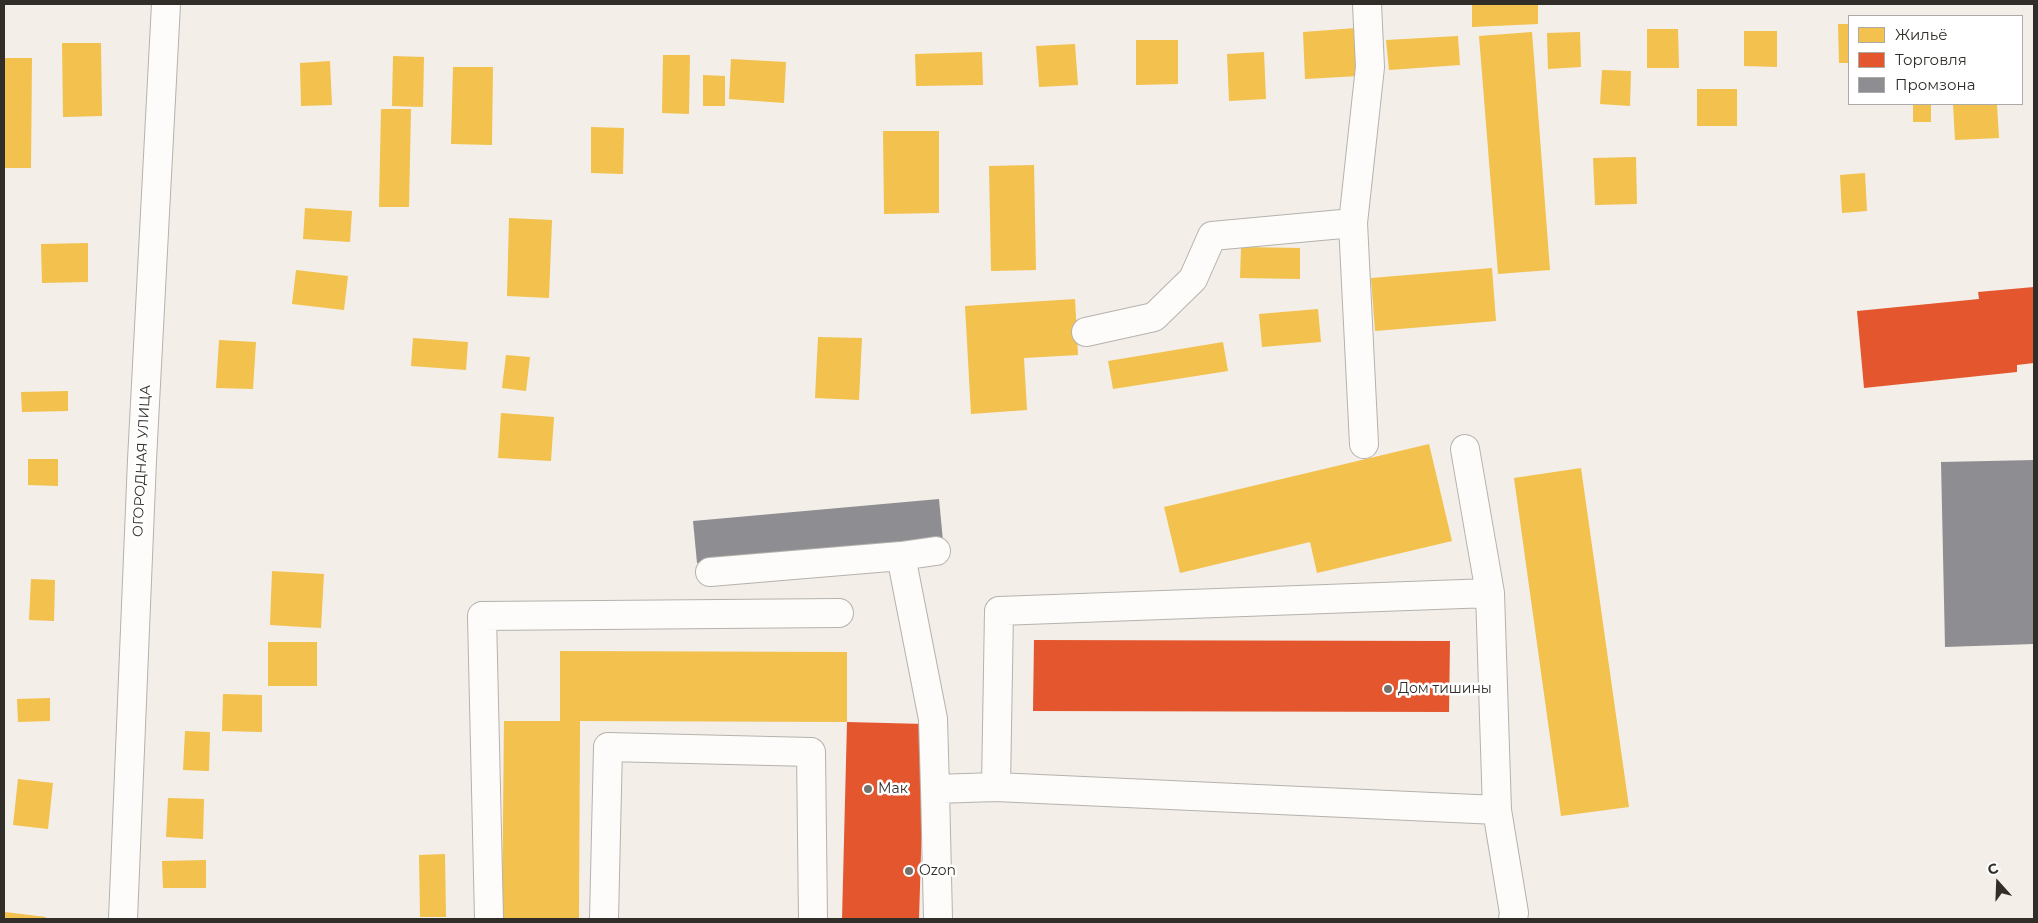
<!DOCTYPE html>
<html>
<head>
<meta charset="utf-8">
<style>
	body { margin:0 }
	#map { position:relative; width:2038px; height:923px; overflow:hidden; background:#f3eee7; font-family:Montserrat,sans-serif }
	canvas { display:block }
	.frame { position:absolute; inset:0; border:5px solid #312e29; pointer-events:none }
	.legend { position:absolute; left:1848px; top:15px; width:175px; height:90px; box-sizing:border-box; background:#fff; border:1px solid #adaba9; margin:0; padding:6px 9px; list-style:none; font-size:15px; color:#312e29 }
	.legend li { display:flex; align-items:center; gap:10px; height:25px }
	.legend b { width:25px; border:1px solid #adaba9 }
	.north { position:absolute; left:1973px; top:858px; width:50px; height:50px; -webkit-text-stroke:4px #fff; paint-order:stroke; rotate:340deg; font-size:14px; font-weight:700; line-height:20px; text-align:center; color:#312e29 }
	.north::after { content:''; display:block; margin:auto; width:18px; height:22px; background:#312e29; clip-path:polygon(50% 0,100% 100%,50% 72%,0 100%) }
</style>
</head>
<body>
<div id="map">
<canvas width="2038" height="923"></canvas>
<div class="frame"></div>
<ul class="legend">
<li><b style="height:14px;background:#f2c14e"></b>Жильё</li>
<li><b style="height:14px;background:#e4572e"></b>Торговля</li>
<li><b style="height:14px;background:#8d8d92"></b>Промзона</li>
</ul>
<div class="north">С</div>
</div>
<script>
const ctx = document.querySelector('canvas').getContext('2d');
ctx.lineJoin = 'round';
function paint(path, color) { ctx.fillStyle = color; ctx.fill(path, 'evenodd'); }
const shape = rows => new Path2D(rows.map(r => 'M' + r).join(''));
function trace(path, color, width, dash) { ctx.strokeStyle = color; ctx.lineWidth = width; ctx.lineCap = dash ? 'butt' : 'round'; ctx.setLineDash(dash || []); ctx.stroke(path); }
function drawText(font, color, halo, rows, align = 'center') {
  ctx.font = font + ' Montserrat,sans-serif'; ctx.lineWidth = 5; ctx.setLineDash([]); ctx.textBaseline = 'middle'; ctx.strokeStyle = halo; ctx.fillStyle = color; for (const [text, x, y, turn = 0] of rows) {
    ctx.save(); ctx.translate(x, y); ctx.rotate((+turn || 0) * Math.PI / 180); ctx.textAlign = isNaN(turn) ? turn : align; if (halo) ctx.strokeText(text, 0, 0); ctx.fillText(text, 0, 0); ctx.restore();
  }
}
paint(shape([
	[1472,4,1538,4,1538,24,1472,27],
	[1838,24,1849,24,1849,63,1839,63],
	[1356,28,1359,76,1305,79,1303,32],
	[1647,29,1678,29,1679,68,1647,68],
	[1744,31,1777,31,1777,67,1744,66],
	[1532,32,1550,270,1498,274,1479,36],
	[1580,32,1581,67,1548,69,1547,33],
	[1458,36,1460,65,1389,70,1386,40],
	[1136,40,1178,40,1178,84,1136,85],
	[62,43,101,43,102,116,63,117],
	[1075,44,1078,85,1039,87,1036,46],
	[982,52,983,85,916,86,915,54],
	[1264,52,1266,99,1229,101,1227,54],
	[663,55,690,55,689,114,662,113],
	[393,56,424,57,423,107,392,106],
	[4,58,32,58,31,168,4,168],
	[731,59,786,62,784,103,729,99],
	[330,61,332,105,301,106,300,63],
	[453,67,493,67,492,145,451,144],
	[1602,70,1631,71,1630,106,1600,104],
	[703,75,725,76,725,106,703,106],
	[1697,89,1737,89,1737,126,1697,126],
	[1913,104,1931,104,1931,122,1913,122],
	[1953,104,1997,104,1999,138,1955,140],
	[381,109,411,109,409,207,379,207],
	[591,127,624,128,623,174,591,173],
	[883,131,939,131,939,213,884,214],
	[1636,157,1637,204,1595,205,1593,158],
	[1034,165,1036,270,991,271,989,166],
	[1865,173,1867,211,1842,213,1840,175],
	[305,208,352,211,350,242,303,239],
	[509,218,552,220,549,298,507,296],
	[88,243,88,282,42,283,41,244],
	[1241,247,1300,248,1300,279,1240,278],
	[1492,268,1496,321,1375,331,1371,278],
	[296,270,348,276,344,310,292,304],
	[1075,299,1078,355,1024,358,1027,410,971,414,965,306],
	[1318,309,1321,342,1262,347,1259,314],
	[818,337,862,338,859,400,815,398],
	[413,338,468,342,466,370,411,366],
	[219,340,256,342,253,389,216,388],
	[1223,342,1228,371,1113,389,1108,361],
	[506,355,530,357,526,391,502,388],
	[68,391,68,411,22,412,21,392],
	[501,413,554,417,551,461,498,458],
	[1429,444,1452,541,1317,573,1310,542,1180,573,1164,507],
	[28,459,58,459,58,486,28,485],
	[1581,468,1629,807,1561,816,1514,478],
	[272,571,324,574,321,628,270,625],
	[31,579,55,580,54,621,29,620],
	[268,642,317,642,317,686,268,686],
	[560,651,847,652,847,722,580,721,579,919,502,919,504,721,560,721],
	[223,694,262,695,262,732,222,731],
	[50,698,50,721,18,722,17,699],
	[185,731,210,732,209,771,183,770],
	[18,779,53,783,48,829,13,825],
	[168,798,204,799,203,839,166,837],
	[445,854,446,917,420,917,419,855],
	[206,860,206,888,163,888,162,861],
	[5,912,46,917,45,919,4,919]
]), '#f2c14e');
paint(shape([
	[2034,287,2034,363,2017,365,2017,372,1864,388,1857,311,1979,299,1978,292],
	[1034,640,1450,641,1449,712,1033,711],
	[847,722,925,724,919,919,842,919]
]), '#e4572e');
paint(shape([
	[2034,460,2034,644,1945,647,1941,462],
	[939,499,943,541,697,563,693,521]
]), '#8d8d92');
const minor = shape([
	[1086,332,1154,317,1193,279,1212,236,1353,223],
	[1364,444,1353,223,1370,67,1367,4],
	[1465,449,1490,593,1497,810,1514,913,1513,919],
	[901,556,936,551],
	[710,572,901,556,933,719,935,789],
	[996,787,999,611,1490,593],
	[123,919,142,460,166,4],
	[489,919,482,616,839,613],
	[604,919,608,747,811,752,813,919],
	[938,919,935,789,996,787,1497,810]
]);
trace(minor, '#b5b2ac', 30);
trace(minor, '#fdfcfb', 28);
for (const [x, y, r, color] of [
	[1388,689,5,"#75716c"],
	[868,789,5,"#75716c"],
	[909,871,5,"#75716c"]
]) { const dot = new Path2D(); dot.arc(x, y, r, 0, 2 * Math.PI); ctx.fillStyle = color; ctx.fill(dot); trace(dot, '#fff', 2); }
drawText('14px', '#312e29', '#fff', [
	["ОГОРОДНАЯ УЛИЦА",142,461,-87]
]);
drawText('14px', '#312e29', '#fff', [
	["Дом тишины",1398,689],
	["Мак",878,789],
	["Ozon",919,871]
], 'left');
</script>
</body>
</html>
